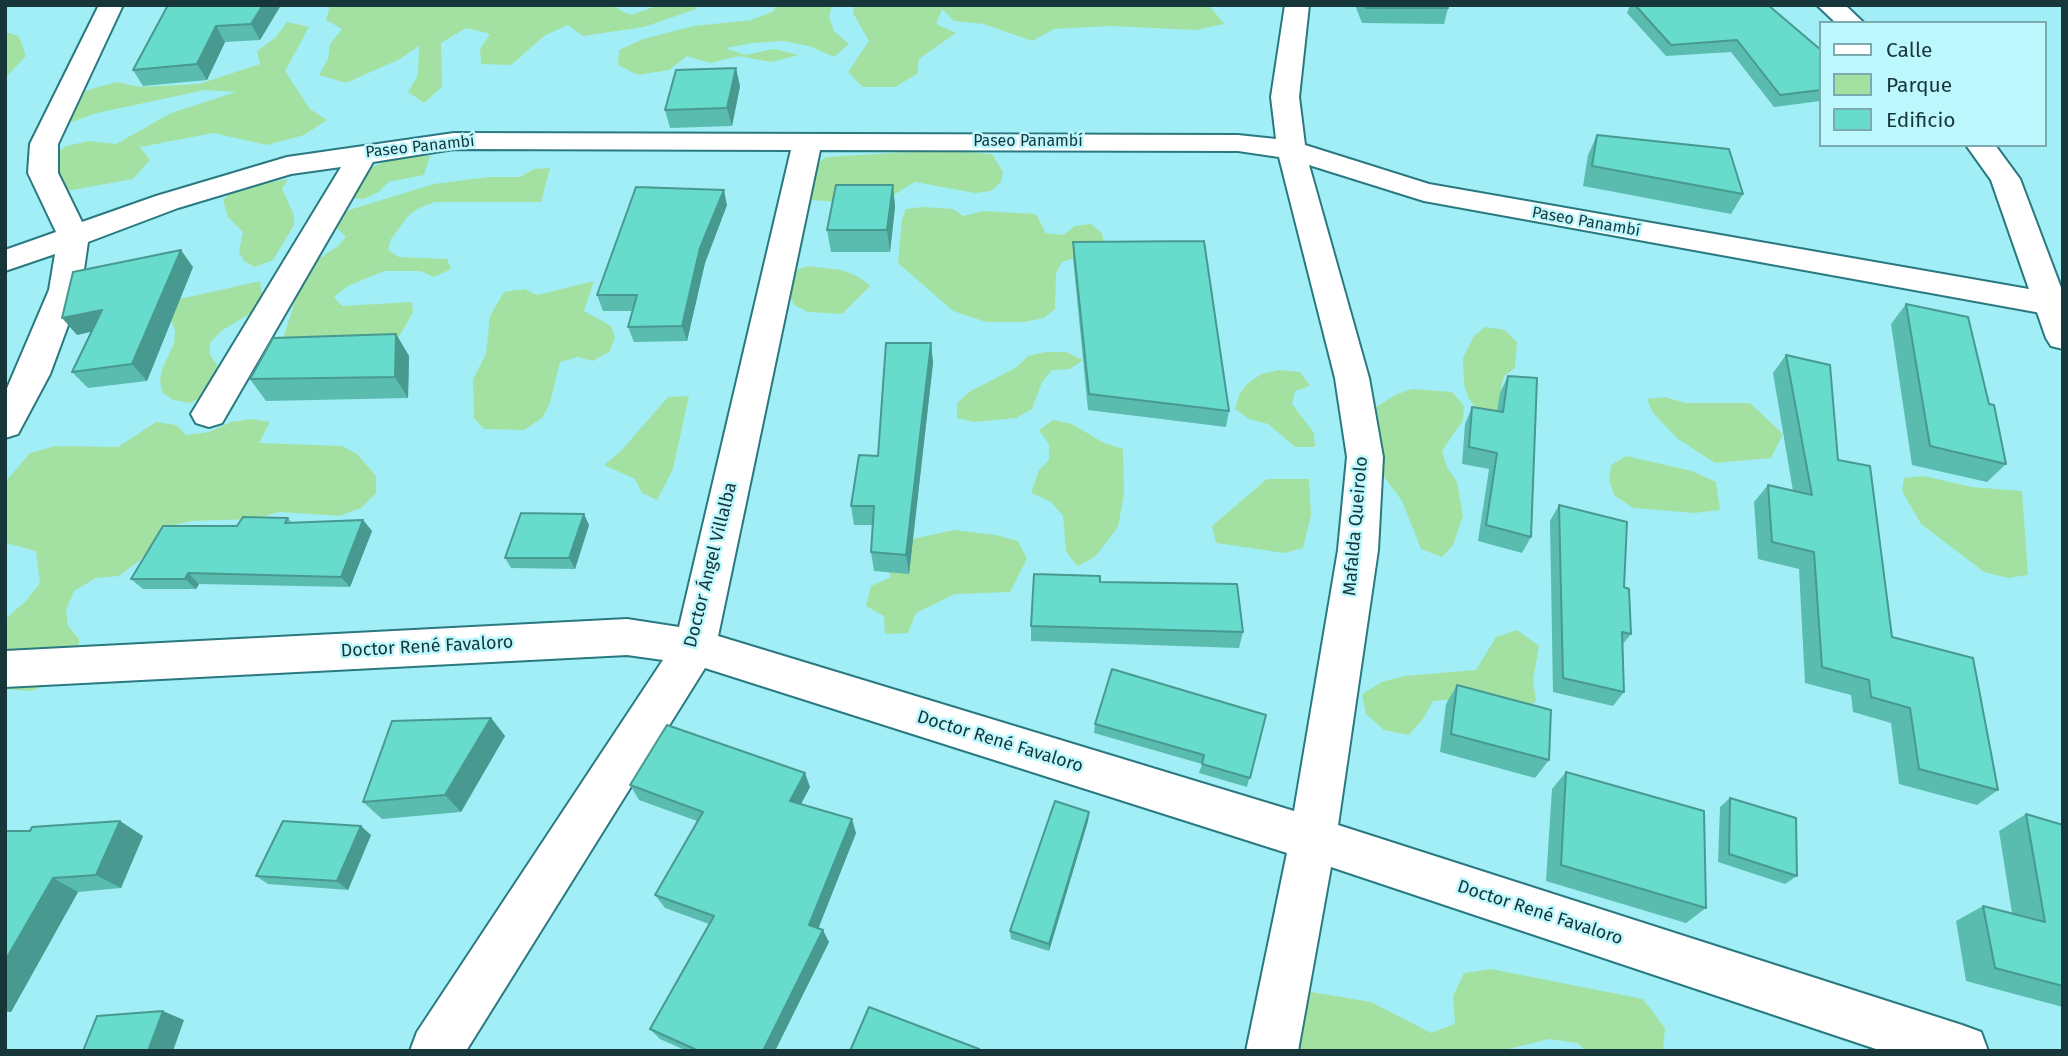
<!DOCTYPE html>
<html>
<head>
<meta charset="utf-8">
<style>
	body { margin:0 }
	#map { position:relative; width:2068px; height:1056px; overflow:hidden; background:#a2eef6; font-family:"Fira Sans",sans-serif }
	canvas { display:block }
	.frame { position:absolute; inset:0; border:7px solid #17363a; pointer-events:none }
	.legend { position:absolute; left:1819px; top:21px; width:228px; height:126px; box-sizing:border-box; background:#bdf8fe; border:2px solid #7baab0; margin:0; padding:9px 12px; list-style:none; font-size:21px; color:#17363a }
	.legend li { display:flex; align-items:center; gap:14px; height:35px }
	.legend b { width:35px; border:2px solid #7baab0 }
</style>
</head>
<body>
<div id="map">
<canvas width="2068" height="1056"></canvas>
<div class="frame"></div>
<ul class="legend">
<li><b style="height:9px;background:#fff"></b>Calle</li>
<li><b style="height:19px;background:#a3e1a3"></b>Parque</li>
<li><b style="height:19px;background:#67dbcc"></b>Edificio</li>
</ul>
</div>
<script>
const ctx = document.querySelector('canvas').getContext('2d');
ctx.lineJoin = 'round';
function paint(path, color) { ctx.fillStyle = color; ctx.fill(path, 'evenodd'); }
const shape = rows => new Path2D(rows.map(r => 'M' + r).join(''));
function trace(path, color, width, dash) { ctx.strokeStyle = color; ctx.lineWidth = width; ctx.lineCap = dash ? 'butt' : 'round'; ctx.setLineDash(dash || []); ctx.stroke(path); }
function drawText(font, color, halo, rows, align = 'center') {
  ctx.font = font + ' "Fira Sans",sans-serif'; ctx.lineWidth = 5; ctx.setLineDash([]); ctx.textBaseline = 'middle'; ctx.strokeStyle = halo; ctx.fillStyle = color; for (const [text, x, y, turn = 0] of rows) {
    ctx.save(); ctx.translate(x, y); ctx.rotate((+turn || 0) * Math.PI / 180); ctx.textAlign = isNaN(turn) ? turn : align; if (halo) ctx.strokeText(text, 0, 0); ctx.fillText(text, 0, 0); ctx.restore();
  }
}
paint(shape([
	[330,5,611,5,630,15,660,5,695,5,696,9,644,27,583,36,568,25,544,36,511,65,481,64,480,49,490,34,466,28,441,43,442,87,424,103,408,92,418,75,419,46,400,59,346,83,319,75,328,59,330,44,342,29,326,20],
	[775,5,832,5,829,17,834,31,849,44,834,57,809,46,783,41,753,43,725,48,746,55,773,49,799,55,771,62,739,56,710,63,687,56,669,70,638,75,618,65,619,50,643,39,694,26,751,20,774,11],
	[854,5,1209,5,1224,24,1196,30,1110,26,1054,29,1032,41,984,24,954,21,942,9,936,24,956,33,919,59,917,74,895,87,863,87,848,72,869,41,853,13],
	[287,22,309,27,285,71,310,109,327,120,304,135,267,145,213,133,140,147,150,160,133,179,55,193,42,164,66,146,89,141,116,144,171,113,236,92,205,90,97,113,63,125,68,108,84,91,117,82,140,87,199,84,260,64,257,51,276,37],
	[5,32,19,36,26,56,5,78],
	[941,150,992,154,1003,172,1001,182,991,191,975,193,915,182,892,196,860,204,812,200,802,193,815,165,826,157],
	[416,153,430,156,424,175,388,182,379,192,364,199,348,198,367,170,381,163],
	[550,168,541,202,435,202,417,209,407,217,391,239,388,250,399,257,447,259,451,269,434,277,421,271,384,271,348,286,334,297,342,306,412,302,413,312,399,337,339,352,299,355,279,351,306,267,337,247,346,237,338,229,336,220,349,210,434,184,488,177,520,177,534,169],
	[288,179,282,189,294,215,294,225,273,260,255,267,244,261,239,252,243,232,228,217,223,200,233,190],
	[922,207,953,209,963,216,983,211,1036,214,1046,233,1063,235,1075,226,1091,224,1102,233,1104,244,1093,252,1062,262,1056,273,1055,309,1044,318,1024,322,986,322,953,311,898,263,902,219,906,209],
	[808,266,842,270,859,277,870,286,842,314,808,312,794,305,789,294,791,272],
	[260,281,263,299,255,311,221,331,210,343,210,355,217,365,216,379,208,393,190,403,173,400,162,392,160,381,162,369,174,344,175,331,169,311,180,299],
	[594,281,584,311,611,326,615,337,610,351,593,361,578,357,560,362,550,403,542,418,524,430,484,429,474,418,473,379,486,354,490,316,504,292,525,289,537,295],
	[1485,327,1505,330,1517,342,1515,368,1504,376,1501,388,1508,402,1495,422,1478,411,1468,397,1464,384,1463,358,1474,336],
	[1046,352,1066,352,1083,360,1070,369,1052,370,1042,382,1032,409,1016,418,974,422,957,418,957,403,969,392,1017,367,1028,356],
	[1280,370,1300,372,1310,386,1295,391,1292,404,1314,433,1315,447,1295,447,1268,424,1249,419,1235,409,1239,395,1247,384,1261,374],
	[1412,389,1452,392,1464,406,1463,420,1442,451,1447,467,1457,482,1463,516,1453,545,1442,557,1421,549,1402,501,1369,456,1368,412,1395,395],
	[689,396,673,469,657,500,642,493,635,479,604,465,620,452,668,397],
	[1665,397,1686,403,1750,403,1783,434,1771,458,1715,463,1678,439,1653,413,1647,399],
	[252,419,270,422,259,443,342,446,357,454,376,476,376,493,361,508,340,516,279,512,255,519,192,521,169,526,140,560,119,576,96,578,74,591,66,610,68,626,79,639,78,658,59,679,31,691,5,689,5,619,26,601,40,583,36,551,5,543,5,482,30,453,55,446,118,447,156,422,176,425,186,435,209,432,231,422],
	[1053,420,1072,424,1104,443,1123,449,1124,494,1118,527,1095,557,1077,566,1066,551,1063,516,1051,502,1031,493,1039,470,1049,460,1049,444,1039,430],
	[1626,456,1692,471,1716,482,1720,510,1694,513,1633,508,1614,495,1609,480,1611,465],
	[1924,476,1972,487,2022,491,2028,575,2008,578,1984,572,1921,524,1902,491,1904,478],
	[1267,479,1309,479,1311,515,1303,548,1284,553,1216,543,1212,526],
	[954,530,996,535,1018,541,1027,559,1010,592,955,594,916,613,908,633,885,634,884,616,866,606,871,586,891,577,884,560,888,544],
	[1517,630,1539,646,1533,680,1536,700,1526,716,1455,699,1433,701,1423,719,1409,735,1384,730,1366,714,1362,694,1382,682,1404,676,1476,670,1496,637],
	[1491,969,1643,999,1665,1028,1663,1051,1586,1051,1577,1043,1549,1039,1500,1051,1282,1051,1288,1010,1311,992,1371,1002,1431,1033,1455,1024,1453,996,1464,973]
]), '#a3e1a3');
const minor = shape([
	[99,5,123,5,58,144,58,173,82,222,156,196,287,157,454,133,1238,135,1276,139,1271,97,1285,5,1309,5,1299,97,1305,145,1429,184,2063,295,2063,317,1424,201,1309,165,1369,378,1383,457,1378,550,1338,825,1962,1025,1981,1032,1988,1051,1882,1051,1331,867,1298,1051,1246,1051,1287,853,705,668,466,1051,410,1051,417,1032,663,660,627,655,5,687,5,651,627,619,679,627,791,150,454,149,373,162,222,423,209,427,196,423,191,414,341,167,291,174,178,208,88,242,81,290,50,374,18,434,5,438,5,393,49,290,55,254,5,271,5,250,56,232,28,173,30,144,99,5],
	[820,150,1238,151,1279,157,1335,378,1347,457,1338,550,1294,811,718,636,820,150]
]);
const secondary = shape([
	[1817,5,1845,5,1864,23,1836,23,1817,5],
	[1966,145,1995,145,2020,179,2063,293,2063,349,2051,346,2046,338,1991,180,1966,145]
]);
trace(minor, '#2a7880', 4);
trace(secondary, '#2a7880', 4);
paint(minor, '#fff');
paint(secondary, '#fff');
paint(shape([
	[168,5,281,5,260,40,225,42,207,80,143,86,133,70],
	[1355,5,1447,5,1448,8,1444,24,1362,23],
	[1630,5,1768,5,1821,50,1821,101,1774,107,1731,52,1666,56,1627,13],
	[740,86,732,126,670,128,665,110],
	[1597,135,1743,194,1731,214,1583,186,1588,155],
	[893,185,895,207,890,252,831,252,827,230],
	[727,205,705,263,687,341,634,342,628,327,633,311,603,311,597,295],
	[1073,242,1229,411,1226,427,1088,410,1073,258],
	[193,267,147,381,88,388,72,372,91,331,77,335],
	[1906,304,1989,404,2006,464,1987,482,1912,465,1891,324],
	[396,334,409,356,408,398,266,401,250,379],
	[931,343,933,363,909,574,874,571,871,552,873,525,854,525,851,506,878,456],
	[1786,355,1838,460,1892,637,1998,790,1977,805,1899,784,1891,723,1853,712,1851,695,1805,683,1799,569,1758,559,1754,502,1768,485,1793,491,1773,373],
	[1508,376,1531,537,1522,553,1478,541,1489,469,1462,464,1465,424,1472,407,1497,411,1500,393],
	[1559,505,1624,587,1631,634,1623,644,1624,692,1613,706,1553,692,1550,521],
	[288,518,292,523,363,520,372,531,350,587,199,584,196,589,143,589,131,579,237,526],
	[589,525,575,569,511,568,505,558],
	[1100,582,1243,632,1239,648,1031,641,1031,626],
	[1457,685,1549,760,1535,778,1440,752,1446,704],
	[1266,715,1247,787,1199,773,1202,764,1094,733,1095,724],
	[491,718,505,736,461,812,382,819,363,802],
	[1566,772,1706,908,1686,923,1546,881,1552,789],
	[630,785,810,787,801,804,856,833,818,928,829,942,775,1051,687,1051,660,1039,650,1029,709,924,665,908,655,895,697,821,639,800],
	[1730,798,1797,876,1785,884,1718,862,1720,807],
	[1089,812,1088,821,1049,951,1011,939,1010,931],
	[2026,814,2063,825,2063,1007,1966,981,1956,921,1983,906,2012,913,1999,831],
	[5,831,143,836,121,888,78,892,11,1012,5,1012],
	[371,835,348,890,268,884,256,876]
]), '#59bcaf');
paint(shape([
	[263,5,281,5,260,40,251,24],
	[216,26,225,42,207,80,197,64],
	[736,68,740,86,732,126,727,108],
	[893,185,895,207,890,252,887,230],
	[724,190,727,205,705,263,687,341,682,326,700,248],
	[181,250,193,267,147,381,132,364],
	[102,310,116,326,77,335,62,318],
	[396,334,409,356,408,398,395,377],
	[931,343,933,363,909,574,906,555],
	[584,514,589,525,575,569,569,558],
	[363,520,372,531,350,587,341,577],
	[188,573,199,584,196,589,185,579],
	[491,718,505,736,461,812,445,795],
	[805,773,810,787,795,815,790,801],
	[1089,812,1088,821,1049,951,1049,944],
	[852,819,856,833,815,937,809,925],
	[120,821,143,836,121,888,96,875],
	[361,826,371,835,348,890,337,881],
	[53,878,78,892,11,1012,5,1010,5,961],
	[823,930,829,942,775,1051,763,1051],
	[163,1011,184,1020,173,1051,148,1051]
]), '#48998f');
const building = shape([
	[168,5,263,5,251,24,216,26,197,64,133,70,168,5],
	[1365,5,1447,5,1448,8,1366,8,1365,5],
	[1635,5,1768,5,1821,50,1821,90,1780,95,1737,40,1671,45,1635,5],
	[736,68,727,108,665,110,676,70,736,68],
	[1597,135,1729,149,1743,194,1592,166,1597,135],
	[836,185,893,185,887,230,827,230,836,185],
	[636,187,724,190,700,248,682,326,628,327,637,295,597,295,636,187],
	[1204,241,1229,411,1089,394,1073,242,1204,241],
	[181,250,132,364,72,372,102,310,62,318,73,272,181,250],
	[1906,304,1968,317,1989,404,1994,405,2006,464,1930,446,1906,304],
	[396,334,395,377,250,379,273,338,396,334],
	[886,343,931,343,906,555,871,552,874,506,851,506,859,455,878,456,886,343],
	[1786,355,1830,365,1838,460,1870,466,1892,637,1973,658,1998,790,1919,769,1910,708,1871,697,1869,680,1822,667,1814,552,1772,542,1768,485,1812,495,1786,355],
	[1508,376,1537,378,1531,537,1486,525,1497,453,1469,447,1472,407,1503,412,1508,376],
	[1559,505,1627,522,1624,587,1629,589,1631,634,1622,632,1624,692,1563,678,1559,505],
	[521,513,584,514,569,558,505,558,521,513],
	[243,517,288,518,285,523,363,520,341,577,188,573,185,579,131,579,163,526,237,526,243,517],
	[1034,574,1100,576,1100,582,1237,584,1243,632,1031,626,1034,574],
	[1112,669,1266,715,1250,778,1202,764,1204,755,1095,724,1112,669],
	[1457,685,1551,710,1549,760,1451,734,1457,685],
	[491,718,445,795,363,802,392,721,491,718],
	[667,725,805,773,790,801,852,819,809,925,823,930,763,1051,699,1051,650,1029,714,916,655,895,703,812,630,785,667,725],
	[1566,772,1704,811,1706,908,1561,865,1566,772],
	[1730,798,1796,818,1797,876,1729,854,1730,798],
	[1055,801,1089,812,1049,944,1010,931,1055,801],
	[2026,814,2063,825,2063,986,1995,968,1983,906,2045,922,2026,814],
	[120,821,96,875,53,878,5,961,5,831,30,831,32,827,120,821],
	[283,821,361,826,337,881,256,876,283,821],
	[869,1007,979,1049,978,1051,850,1051,869,1007],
	[163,1011,148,1051,83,1051,97,1016,163,1011]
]);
paint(building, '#67dbcc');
trace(building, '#48998f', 2);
drawText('16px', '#17363a', '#bdf8fe', [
	["Paseo Panambí",1028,142],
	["Paseo Panambí",420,147,-6],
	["Paseo Panambí",1586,222,10]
]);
drawText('18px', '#17363a', '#bdf8fe', [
	["Mafalda Queirolo",1356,526,-85],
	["Doctor Ángel Villalba",711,565,-76],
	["Doctor René Favaloro",427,647,-3],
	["Doctor René Favaloro",1000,742,17],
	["Doctor René Favaloro",1540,913,18]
]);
</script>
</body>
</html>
